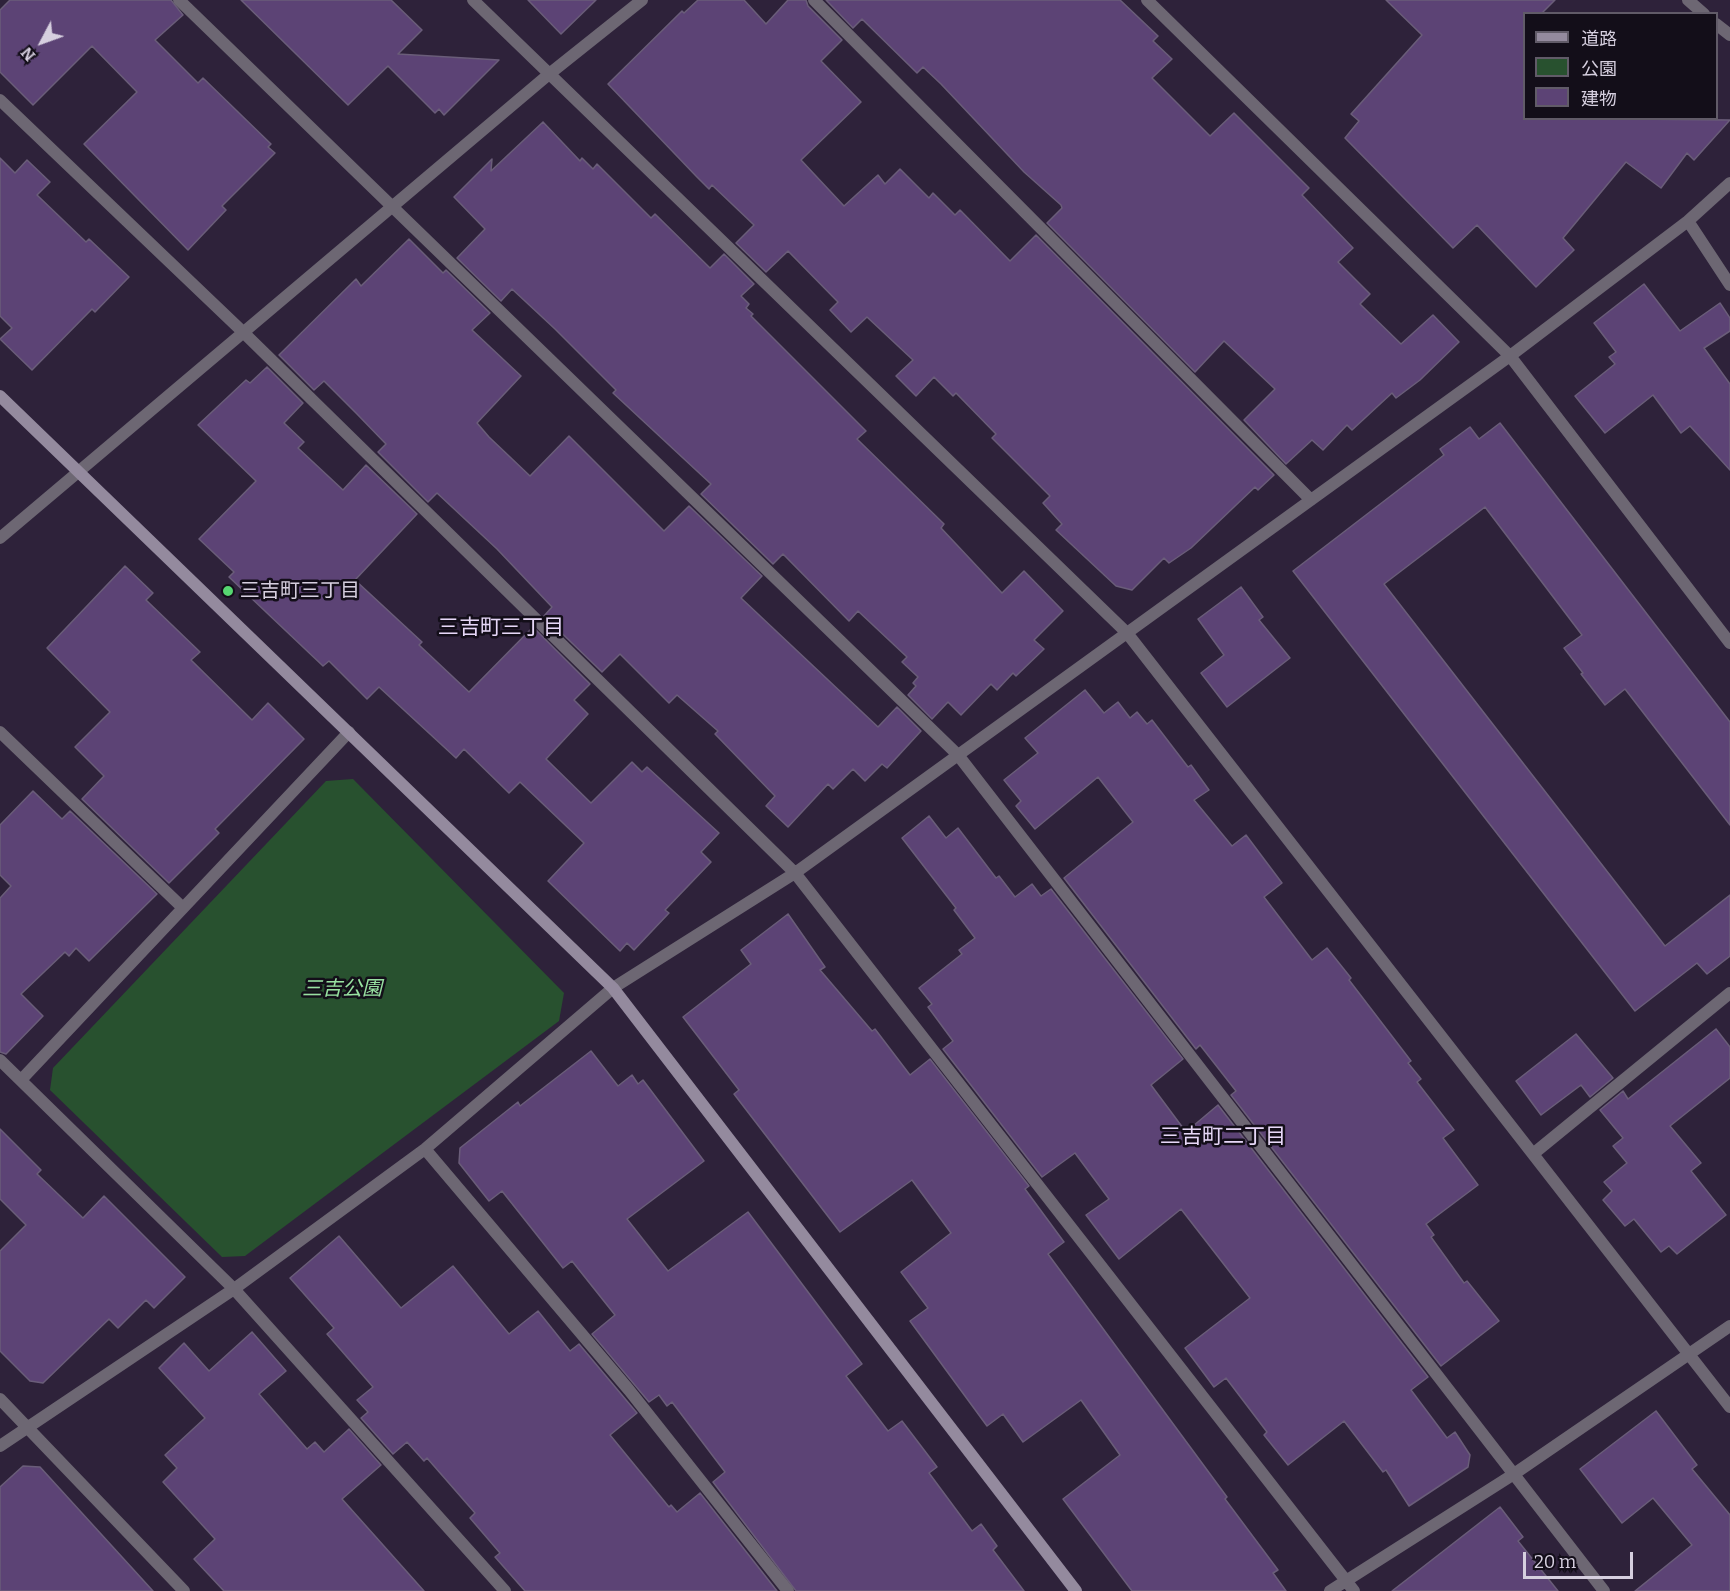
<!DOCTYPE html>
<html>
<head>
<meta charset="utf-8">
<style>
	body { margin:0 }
	#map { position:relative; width:1730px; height:1591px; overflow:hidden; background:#2e223a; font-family:Bitter,"Noto Sans JP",serif }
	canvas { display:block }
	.legend { position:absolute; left:1523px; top:12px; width:195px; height:108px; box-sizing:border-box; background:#130e19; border:2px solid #615b68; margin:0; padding:8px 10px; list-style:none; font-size:18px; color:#d6cfdf }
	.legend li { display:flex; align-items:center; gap:12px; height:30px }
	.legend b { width:30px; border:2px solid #615b68 }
	.north { position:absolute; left:12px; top:12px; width:60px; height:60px; -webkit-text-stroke:4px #130e19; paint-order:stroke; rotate:229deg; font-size:16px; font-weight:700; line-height:24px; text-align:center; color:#d6cfdf }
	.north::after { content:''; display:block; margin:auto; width:21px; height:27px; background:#d6cfdf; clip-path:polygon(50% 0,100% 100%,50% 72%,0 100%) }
	.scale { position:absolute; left:1523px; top:1552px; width:110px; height:27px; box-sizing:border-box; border:3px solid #d6cfdf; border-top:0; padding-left:8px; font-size:18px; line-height:21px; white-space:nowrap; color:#d6cfdf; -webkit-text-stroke:4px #130e19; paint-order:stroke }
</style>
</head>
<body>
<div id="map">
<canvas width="1730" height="1591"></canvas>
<ul class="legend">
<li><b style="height:8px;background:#948a9e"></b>道路</li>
<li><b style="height:16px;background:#28512f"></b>公園</li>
<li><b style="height:16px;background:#5c4375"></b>建物</li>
</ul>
<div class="north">N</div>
<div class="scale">20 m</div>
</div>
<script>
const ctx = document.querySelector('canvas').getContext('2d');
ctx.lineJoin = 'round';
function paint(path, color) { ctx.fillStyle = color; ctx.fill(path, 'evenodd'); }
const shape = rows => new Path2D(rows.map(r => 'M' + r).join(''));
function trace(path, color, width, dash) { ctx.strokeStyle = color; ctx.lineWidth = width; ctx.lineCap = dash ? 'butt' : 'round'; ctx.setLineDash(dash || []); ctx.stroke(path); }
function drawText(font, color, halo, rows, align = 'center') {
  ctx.font = font + ' Bitter,"Noto Sans JP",serif'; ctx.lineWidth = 5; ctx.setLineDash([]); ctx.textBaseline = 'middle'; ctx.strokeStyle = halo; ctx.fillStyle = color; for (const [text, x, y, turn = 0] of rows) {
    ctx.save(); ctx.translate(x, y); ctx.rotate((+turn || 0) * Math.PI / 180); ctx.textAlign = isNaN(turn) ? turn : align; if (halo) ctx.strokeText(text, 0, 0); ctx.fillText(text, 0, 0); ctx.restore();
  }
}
paint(shape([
	[353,779,564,993,559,1021,245,1256,222,1257,50,1090,53,1068,326,781]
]), '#28512f');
const building = shape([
	[10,0,171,0,183,15,155,40,198,83,203,78,271,144,268,147,275,153,222,206,226,210,188,250,84,144,137,92,92,46,33,105,0,72,0,10,10,0],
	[241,0,391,0,422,30,398,54,499,60,444,115,439,109,435,113,388,66,348,105,241,0],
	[528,0,596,0,561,34,528,0],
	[698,0,744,0,766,24,788,0,806,0,808,6,842,40,821,61,861,102,801,160,844,206,878,175,885,184,900,169,929,198,933,193,955,215,960,210,1010,261,1036,235,1274,475,1258,490,1255,487,1191,548,1169,563,1164,558,1132,590,1116,586,1056,530,1062,524,1043,503,1050,496,992,438,996,434,956,393,953,396,934,377,916,396,896,376,913,360,867,317,851,332,830,310,838,302,788,251,766,272,736,243,754,225,712,185,709,189,696,176,608,84,682,11,684,13,698,0],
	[826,0,1120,0,1158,36,1153,41,1172,59,1152,78,1210,136,1234,113,1309,188,1302,195,1353,248,1338,262,1370,294,1360,304,1401,344,1433,315,1459,342,1420,380,1396,398,1392,393,1352,430,1347,425,1323,450,1312,440,1286,464,1244,420,1275,389,1224,341,1195,372,1047,223,1062,208,1061,205,1024,172,941,84,923,67,917,73,862,19,853,28,826,0],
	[1386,0,1555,0,1541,14,1524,14,1524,118,1730,120,1694,160,1687,153,1661,188,1626,162,1563,238,1574,250,1536,287,1477,225,1453,248,1345,138,1359,121,1351,114,1422,35,1386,0],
	[543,122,580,161,582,158,593,169,597,164,651,218,655,214,710,268,724,254,754,284,741,296,749,304,746,308,753,314,751,316,866,431,857,439,944,524,941,528,1002,593,1024,571,1063,611,1034,640,1044,649,1016,676,1013,673,997,690,991,684,961,715,948,702,932,719,908,695,916,686,913,683,918,677,902,662,907,657,858,611,849,621,783,554,773,564,701,494,711,484,613,393,616,390,555,329,512,289,501,301,457,258,485,229,454,197,492,159,491,171,543,122],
	[0,158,15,173,27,160,50,182,37,195,86,242,89,239,129,277,95,312,92,309,32,370,0,339,12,328,0,316,0,158],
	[409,239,443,273,446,270,490,313,472,330,521,376,477,423,489,437,530,476,569,436,664,531,689,506,762,576,741,598,878,727,897,707,921,731,887,768,882,764,865,781,853,769,833,789,828,784,788,827,766,806,775,796,715,734,718,731,677,695,669,703,620,654,602,672,544,616,552,607,497,549,437,493,428,502,378,452,386,444,356,413,324,381,314,390,279,355,356,279,361,286,409,239],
	[1644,284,1680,331,1720,303,1730,318,1730,331,1704,348,1730,384,1730,470,1690,426,1681,433,1653,395,1605,433,1575,396,1615,364,1609,357,1616,352,1594,323,1644,284],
	[267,367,303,403,284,423,304,442,298,448,343,490,366,465,417,514,355,580,422,642,419,645,469,692,533,627,590,684,574,700,588,714,546,759,591,803,632,762,642,772,647,767,719,833,701,852,711,862,665,910,669,913,634,950,627,943,620,951,548,881,584,843,520,782,509,793,464,749,456,758,379,687,367,699,329,661,323,666,229,577,234,572,199,539,256,481,198,425,246,380,250,383,267,367],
	[1500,423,1730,722,1730,825,1625,689,1605,705,1581,674,1583,673,1564,648,1582,635,1485,507,1384,584,1665,946,1730,895,1730,956,1707,974,1697,963,1635,1011,1293,571,1444,455,1440,449,1470,427,1479,439,1500,423],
	[125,566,153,593,146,600,200,652,191,660,252,720,268,703,304,739,215,829,219,833,169,883,82,799,104,776,75,747,110,712,47,648,125,566],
	[1241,587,1263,617,1259,620,1290,658,1227,707,1201,673,1224,655,1198,619,1241,587],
	[1085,690,1104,713,1118,702,1130,718,1137,712,1147,724,1152,720,1188,767,1191,765,1209,790,1194,800,1232,846,1246,835,1282,883,1264,897,1312,960,1327,948,1351,978,1349,980,1411,1061,1408,1063,1421,1079,1417,1082,1454,1130,1443,1138,1478,1185,1426,1224,1434,1235,1431,1237,1464,1283,1467,1281,1499,1321,1441,1366,1231,1095,1236,1091,1200,1045,1196,1049,1064,878,1133,822,1098,777,1035,829,1016,806,1021,801,1004,780,1038,753,1025,738,1085,690],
	[33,791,62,819,70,811,157,894,89,961,76,948,69,956,65,952,21,994,43,1016,6,1054,0,1052,0,898,11,886,0,875,0,825,33,791],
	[929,816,946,838,958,828,996,878,999,876,1015,897,1032,884,1041,896,1051,889,1183,1059,1151,1085,1186,1132,1218,1105,1428,1377,1411,1390,1447,1438,1455,1432,1470,1455,1468,1467,1409,1506,1386,1470,1383,1472,1344,1421,1288,1465,1264,1435,1267,1432,1226,1378,1214,1387,1185,1348,1250,1298,1181,1209,1119,1259,1086,1215,1109,1199,1075,1153,1042,1177,943,1049,953,1041,928,1007,932,1004,919,988,962,954,959,950,975,938,954,910,956,908,902,838,929,816],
	[788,914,825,967,820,970,872,1031,875,1029,910,1075,930,1059,1029,1186,1025,1189,1064,1242,1048,1254,1227,1497,1225,1499,1278,1570,1273,1573,1286,1591,1132,1591,1063,1499,1120,1455,1081,1400,1023,1442,1003,1414,987,1426,910,1321,928,1308,901,1272,951,1233,912,1180,840,1232,734,1094,739,1090,683,1017,751,964,741,950,788,914],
	[1716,1029,1730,1047,1730,1078,1670,1126,1701,1163,1691,1171,1726,1215,1677,1254,1669,1246,1661,1252,1634,1219,1625,1226,1603,1200,1612,1191,1604,1182,1627,1163,1613,1146,1623,1138,1600,1110,1623,1091,1628,1099,1716,1029],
	[1576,1034,1613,1078,1590,1097,1581,1085,1541,1115,1516,1081,1576,1034],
	[591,1051,618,1086,632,1075,638,1084,643,1080,704,1161,627,1219,668,1271,748,1212,862,1364,846,1376,888,1431,902,1421,937,1467,929,1473,972,1531,981,1524,997,1546,993,1550,1024,1591,796,1591,713,1482,725,1472,672,1402,667,1406,659,1395,649,1402,592,1334,615,1315,572,1261,563,1268,502,1191,489,1201,459,1163,460,1148,518,1102,520,1106,591,1051],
	[0,1129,41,1170,37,1174,83,1218,104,1196,185,1277,154,1308,146,1300,118,1328,109,1319,43,1383,30,1381,0,1351,0,1251,26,1225,0,1199,0,1129],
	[339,1236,401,1308,453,1266,509,1334,538,1311,570,1351,579,1344,637,1413,610,1435,669,1507,671,1505,677,1512,700,1493,777,1591,525,1591,495,1557,500,1553,470,1518,475,1513,427,1458,424,1461,407,1442,393,1454,361,1418,368,1412,357,1400,373,1387,327,1334,334,1328,290,1278,339,1236],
	[252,1332,286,1371,259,1394,307,1449,315,1442,324,1452,349,1429,381,1465,342,1499,424,1591,224,1591,194,1559,215,1539,163,1482,177,1468,165,1455,205,1418,159,1368,184,1343,209,1371,252,1332],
	[1656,1411,1697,1465,1692,1469,1730,1515,1730,1591,1635,1591,1692,1545,1653,1498,1622,1523,1580,1469,1656,1411],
	[23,1466,40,1467,153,1591,0,1591,0,1487,23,1466],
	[1500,1507,1523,1537,1518,1541,1558,1591,1392,1591,1500,1507]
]);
paint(building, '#5c4375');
trace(building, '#6a5d79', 1.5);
trace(shape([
	[179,0,958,755,1604,1591],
	[473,0,1127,633,1730,1407],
	[814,0,1311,500],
	[1147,0,1510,356,1730,643],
	[1688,0,1704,14],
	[1716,24,1730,35],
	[0,100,244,333,795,873,1354,1591],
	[1688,221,1730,285],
	[0,538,548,75,642,0],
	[0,732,183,908],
	[0,1060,234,1289,505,1591],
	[21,1080,349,732],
	[425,1149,629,1390,788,1591],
	[1533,1154,1730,993],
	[0,1399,184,1591],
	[0,1446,234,1289,425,1149,613,988,795,873,1510,356,1688,221,1730,183],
	[1330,1591,1514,1474,1730,1326]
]), '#6d6773', 12);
trace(shape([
	[0,396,613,988,1076,1591]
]), '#948a9e', 12);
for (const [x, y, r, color] of [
	[228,591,6,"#56d671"]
]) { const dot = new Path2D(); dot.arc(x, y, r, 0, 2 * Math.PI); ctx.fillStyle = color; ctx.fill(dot); trace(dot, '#130e19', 2); }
drawText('20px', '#d6cfdf', '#130e19', [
	["三吉町三丁目",240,591]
], 'left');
drawText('italic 20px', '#98e1a1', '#130e19', [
	["三吉公園",342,989]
]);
drawText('21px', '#e6d7f7', '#130e19', [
	["三吉町三丁目",501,628],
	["三吉町二丁目",1223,1137]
]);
</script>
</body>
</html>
